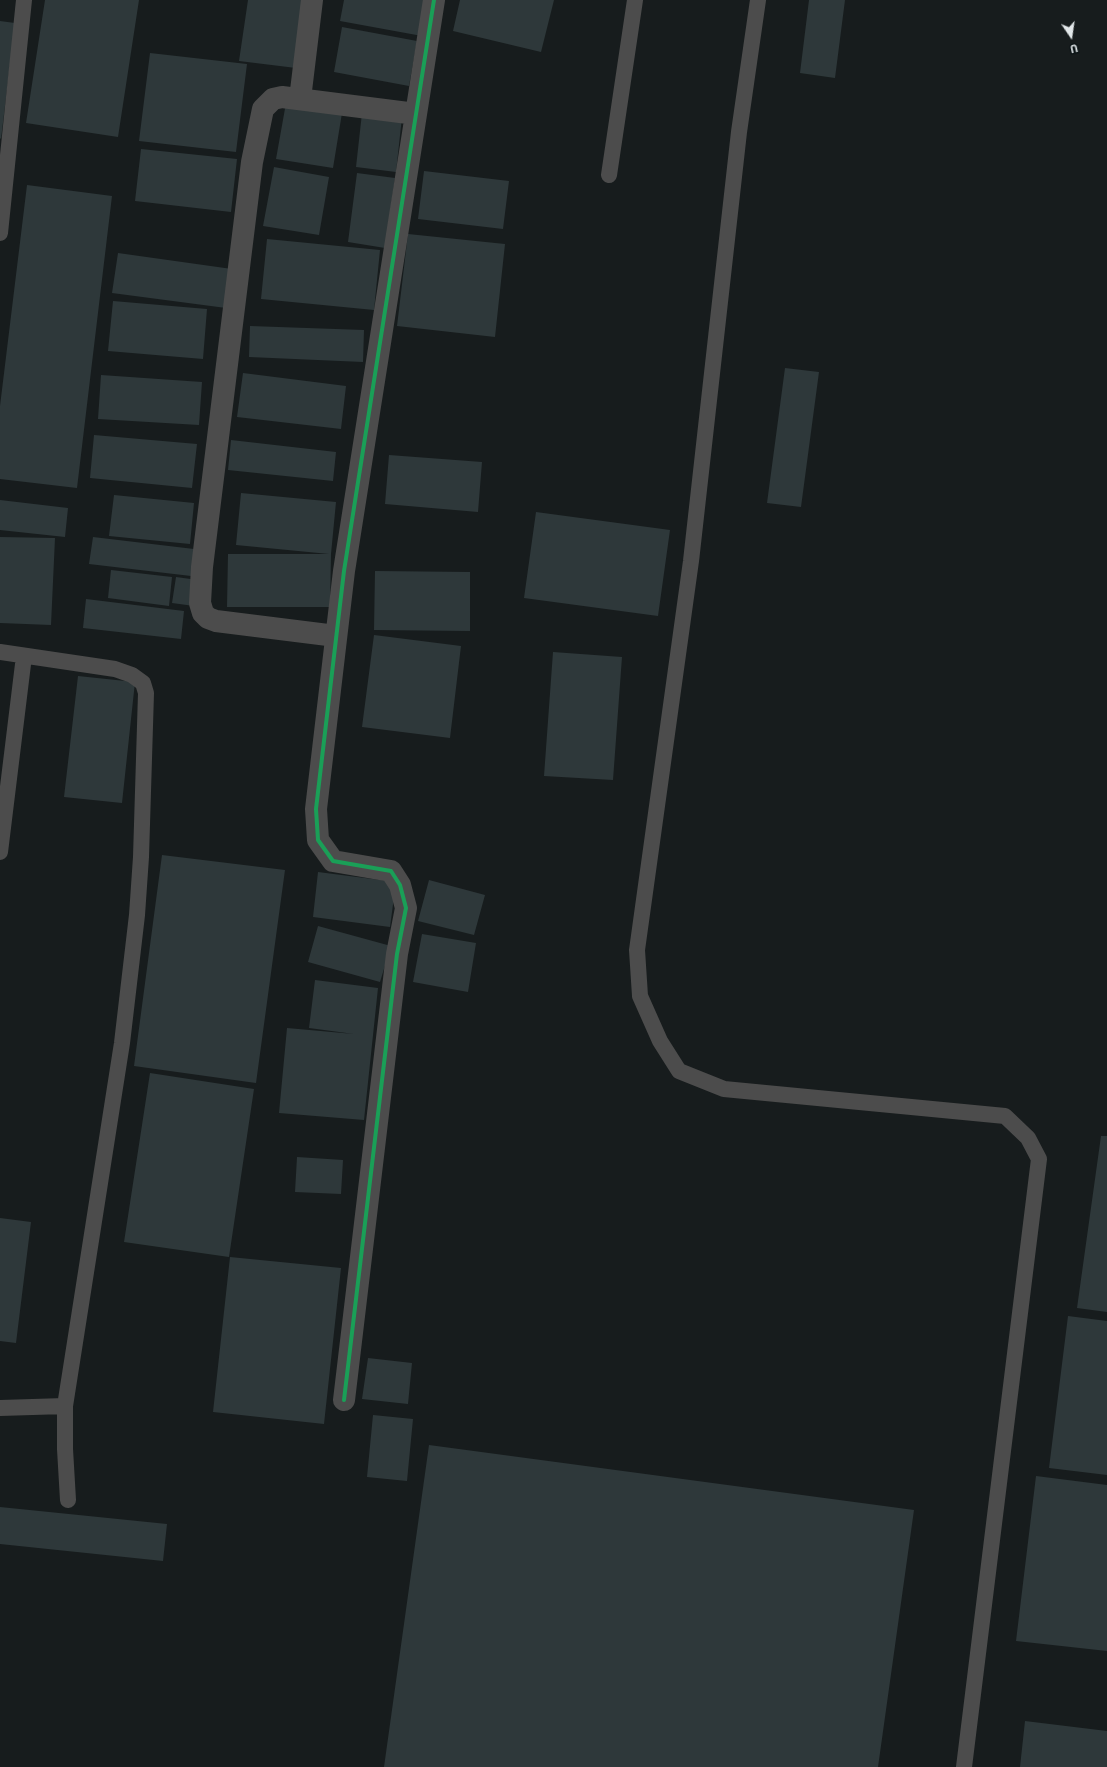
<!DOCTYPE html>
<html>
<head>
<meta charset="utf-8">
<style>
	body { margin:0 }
	#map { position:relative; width:1107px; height:1767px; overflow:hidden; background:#171c1d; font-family:Roboto,sans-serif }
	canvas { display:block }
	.north { position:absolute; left:1051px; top:16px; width:40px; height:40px; -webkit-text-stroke:3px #0c1416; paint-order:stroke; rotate:167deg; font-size:11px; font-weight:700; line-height:16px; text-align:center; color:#e2e7e9 }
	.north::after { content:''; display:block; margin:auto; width:14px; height:18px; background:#e2e7e9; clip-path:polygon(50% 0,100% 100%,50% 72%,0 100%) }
</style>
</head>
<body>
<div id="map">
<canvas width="1107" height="1767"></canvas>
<div class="north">U</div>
</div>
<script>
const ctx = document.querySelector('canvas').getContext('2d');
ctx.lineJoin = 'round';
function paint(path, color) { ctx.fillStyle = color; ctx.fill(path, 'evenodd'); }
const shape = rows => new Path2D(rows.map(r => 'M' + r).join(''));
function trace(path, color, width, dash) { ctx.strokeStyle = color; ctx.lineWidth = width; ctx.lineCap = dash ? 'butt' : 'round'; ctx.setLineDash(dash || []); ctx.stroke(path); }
paint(shape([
	[45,0,139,0,118,137,26,123],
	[248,0,305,0,296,68,239,61],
	[344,0,429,0,422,36,340,21],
	[460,0,554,0,541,52,453,31],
	[809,0,845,0,835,78,800,73],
	[0,21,15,23,1,139,0,138],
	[342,27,417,41,409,86,334,72],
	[150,53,247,64,236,152,139,141],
	[286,103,342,113,333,168,276,159],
	[362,113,402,117,396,172,356,167],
	[141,149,237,159,231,212,135,201],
	[274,167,329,177,319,235,263,226],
	[424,171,509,181,503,229,418,219],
	[357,173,395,178,385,248,348,242],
	[27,185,112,196,77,488,0,479,0,406],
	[408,234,505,244,495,337,397,326],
	[267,239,380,250,374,310,261,299],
	[118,253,232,269,226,308,112,293],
	[113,301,207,309,203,359,108,351],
	[250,326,364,330,363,362,249,357],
	[785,368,819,372,801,507,767,503],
	[243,373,346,386,341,429,237,417],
	[101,375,202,382,199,425,98,419],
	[94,435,197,444,192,488,90,478],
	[231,440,336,452,333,481,228,470],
	[389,455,482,462,478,512,385,504],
	[241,493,336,502,331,554,330,607,227,607,228,554,329,554,236,545],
	[114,495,194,503,190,544,109,536],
	[0,500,68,508,65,537,0,530],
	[536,512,670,530,658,616,524,598],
	[0,537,55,538,51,625,0,623],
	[93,537,194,549,191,576,89,564],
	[111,570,172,577,169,606,108,598],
	[375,571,470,572,470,631,374,630],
	[176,577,198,580,194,606,172,603],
	[86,599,184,611,181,639,83,628],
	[374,635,461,646,450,738,362,727],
	[553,652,622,657,613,780,544,776],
	[78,676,135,682,122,803,64,797],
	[162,855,285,870,256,1083,134,1066],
	[318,872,396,882,390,927,313,917],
	[429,880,485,895,474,935,418,921],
	[318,926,391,946,380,982,308,962],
	[422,934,476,943,468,992,413,982],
	[315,980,378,988,364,1120,279,1113,287,1028,354,1034,309,1028],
	[150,1073,254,1089,229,1257,124,1242],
	[1101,1136,1107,1136,1107,1312,1077,1308],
	[297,1157,343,1160,341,1194,295,1192],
	[0,1218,31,1222,16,1343,0,1341],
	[230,1257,341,1268,324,1424,213,1412],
	[1068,1316,1107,1321,1107,1475,1049,1468],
	[368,1358,412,1363,408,1404,362,1399],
	[373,1415,413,1419,407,1481,367,1477],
	[429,1445,914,1510,878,1767,384,1767],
	[1036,1476,1107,1485,1107,1651,1016,1641],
	[0,1507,167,1524,163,1561,0,1544],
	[1025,1721,1107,1731,1107,1767,1020,1767]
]), '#2e383a');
trace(shape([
	[758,0,739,132,691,561,637,950,640,996,660,1041,679,1071,724,1089,1005,1116,1028,1138,1039,1159,964,1767],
	[609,175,635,0],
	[0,233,24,0],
	[0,652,115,669,132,675,143,683,146,693,141,857,137,915,122,1043,65,1406,65,1449,68,1500],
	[0,852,24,656],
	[0,1408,65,1406]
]), '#4c4c4c', 16);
trace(shape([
	[300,99,312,0],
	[336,636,216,621,208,618,203,613,200,603,202,567,252,162,263,109,273,99,282,97,416,114],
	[344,1400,397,954,406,908,400,885,391,871,333,861,318,840,316,809,344,571,434,0]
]), '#4c4c4c', 22);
trace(shape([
	[344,1400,397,954,406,908,400,885,391,871,333,861,318,840,316,809,344,571,434,0]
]), '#1a9f57', 4);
</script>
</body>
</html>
